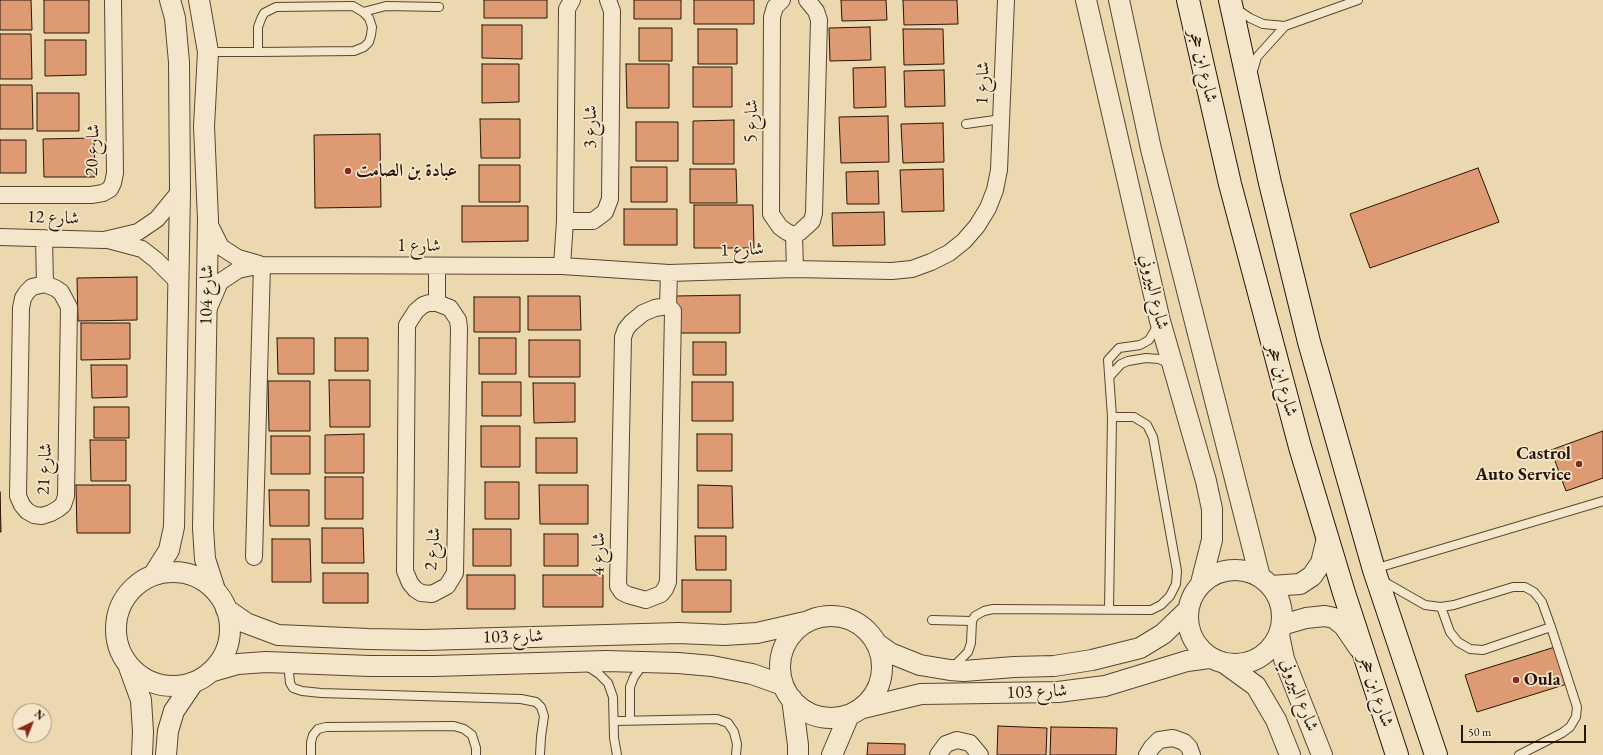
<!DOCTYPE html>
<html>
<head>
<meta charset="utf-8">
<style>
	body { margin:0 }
	#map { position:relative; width:1603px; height:755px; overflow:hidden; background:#ecd8af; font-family:"EB Garamond",serif }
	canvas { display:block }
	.north { position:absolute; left:12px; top:703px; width:40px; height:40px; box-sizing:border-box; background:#f3e6cb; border:1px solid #a2927c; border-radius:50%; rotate:43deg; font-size:11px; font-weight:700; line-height:16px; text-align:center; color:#281505 }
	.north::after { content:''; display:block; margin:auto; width:14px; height:18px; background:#8f2418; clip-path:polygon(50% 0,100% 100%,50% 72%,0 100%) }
	.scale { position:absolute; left:1461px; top:725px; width:125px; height:18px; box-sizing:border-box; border:2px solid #281505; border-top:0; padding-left:5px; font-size:12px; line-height:14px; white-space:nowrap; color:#281505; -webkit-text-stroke:3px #f3e6cb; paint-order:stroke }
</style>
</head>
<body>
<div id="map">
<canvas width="1603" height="755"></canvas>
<div class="north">N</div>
<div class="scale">50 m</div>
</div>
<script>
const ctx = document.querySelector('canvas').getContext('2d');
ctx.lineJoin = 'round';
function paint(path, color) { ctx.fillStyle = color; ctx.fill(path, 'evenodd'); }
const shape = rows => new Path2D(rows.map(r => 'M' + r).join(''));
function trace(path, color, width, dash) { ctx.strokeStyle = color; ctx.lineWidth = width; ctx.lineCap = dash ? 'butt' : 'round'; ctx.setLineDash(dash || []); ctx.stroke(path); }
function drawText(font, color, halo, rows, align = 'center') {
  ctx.font = font + ' "EB Garamond",Amiri,serif'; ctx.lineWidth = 3.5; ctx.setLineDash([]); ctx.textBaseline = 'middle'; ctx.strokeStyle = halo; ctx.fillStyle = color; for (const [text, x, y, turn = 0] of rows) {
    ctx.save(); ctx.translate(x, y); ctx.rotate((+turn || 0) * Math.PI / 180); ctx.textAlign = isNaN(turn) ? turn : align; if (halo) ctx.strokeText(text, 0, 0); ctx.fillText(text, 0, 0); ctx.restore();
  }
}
const building = shape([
	[0,0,31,0,32,30,0,30,0,0],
	[44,0,89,0,89,33,44,33,44,0],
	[484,0,547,0,547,18,484,18,484,0],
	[634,0,681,0,681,19,634,19,634,0],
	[694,0,754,0,754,24,694,24,694,0],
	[841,0,886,0,887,20,842,21,841,0],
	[903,0,957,0,958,24,904,25,903,0],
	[482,25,522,25,522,59,482,58,482,25],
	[870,27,871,60,830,61,829,28,870,27],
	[639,28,672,28,672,61,639,61,639,28],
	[698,29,737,29,737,64,698,64,698,29],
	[903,29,943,29,944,64,904,65,903,29],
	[0,34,31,34,32,79,0,79,0,34],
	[45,40,86,40,86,75,45,76,45,40],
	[482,64,519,64,519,102,482,103,482,64],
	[626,64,669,64,669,108,627,108,626,64],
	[693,67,732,67,732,107,693,107,693,67],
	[885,67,886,107,854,108,853,68,885,67],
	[944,70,945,106,905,107,904,71,944,70],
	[0,85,32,85,33,129,0,129,0,85],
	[37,93,79,93,79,131,37,131,37,93],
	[888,116,889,162,841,163,839,117,888,116],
	[480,119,520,119,520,158,481,158,480,119],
	[734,120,734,164,693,164,693,121,734,120],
	[636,122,678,122,678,161,636,161,636,122],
	[943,123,944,162,903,163,901,124,943,123],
	[380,134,381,207,315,208,314,135,380,134],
	[94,138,95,177,44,177,43,139,94,138],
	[0,140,26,140,26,173,0,173,0,140],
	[479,165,520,165,520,202,479,202,479,165],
	[631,167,667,167,667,202,631,202,631,167],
	[1478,168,1499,222,1370,268,1350,214,1478,168],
	[690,169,736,169,737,203,690,203,690,169],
	[943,169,944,211,902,212,900,170,943,169],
	[878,171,879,204,847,204,846,172,878,171],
	[694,205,753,205,754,248,694,248,694,205],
	[462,206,528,206,528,241,462,242,462,206],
	[624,209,677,209,677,245,624,245,624,209],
	[884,212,885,245,833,246,832,213,884,212],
	[137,277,137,320,78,321,77,278,137,277],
	[740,295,740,333,675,333,675,296,740,295],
	[528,296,580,296,581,330,528,330,528,296],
	[474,297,520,297,520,332,474,332,474,297],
	[81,323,130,323,130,359,81,360,81,323],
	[277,338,314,338,314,374,278,374,277,338],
	[335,338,368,338,368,371,335,371,335,338],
	[479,338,516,338,516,374,479,374,479,338],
	[529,340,580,340,580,377,529,377,529,340],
	[693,342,726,342,726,375,693,375,693,342],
	[91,365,127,365,127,397,92,398,91,365],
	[329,380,370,380,370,427,330,427,329,380],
	[268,381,310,381,310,431,269,431,268,381],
	[482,382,521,382,521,416,482,416,482,382],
	[692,382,733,382,733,421,692,421,692,382],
	[533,383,575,383,575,422,534,423,533,383],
	[94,407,129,407,129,438,94,438,94,407],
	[481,426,520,426,520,467,481,467,481,426],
	[1603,431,1603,478,1566,491,1551,450,1603,431],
	[364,434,364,473,325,473,325,435,364,434],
	[697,434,732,434,732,471,697,471,697,434],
	[271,436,310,436,310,474,271,474,271,436],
	[536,438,577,438,577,473,536,473,536,438],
	[90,440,126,440,126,481,91,481,90,440],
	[325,477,363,477,363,519,325,519,325,477],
	[485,482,519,482,519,519,485,519,485,482],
	[76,485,130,485,130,533,77,533,76,485],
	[539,485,588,485,588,524,540,524,539,485],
	[698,485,732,486,733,528,698,528,698,485],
	[269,490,309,490,309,526,270,526,269,490],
	[0,492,1,532,0,532,0,492],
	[322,528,363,528,364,563,322,563,322,528],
	[473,529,511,529,511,566,473,566,473,529],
	[544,534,578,534,578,566,544,566,544,534],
	[695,536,726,536,726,570,696,570,695,536],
	[272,539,310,539,311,582,272,582,272,539],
	[323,573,368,573,368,603,323,603,323,573],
	[467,575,515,575,515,609,467,609,467,575],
	[543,575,603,575,603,607,543,607,543,575],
	[682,580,731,580,731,612,682,612,682,580],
	[1555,647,1567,684,1477,712,1465,675,1555,647],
	[998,726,1047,728,1046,755,997,755,998,726],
	[1051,727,1117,728,1116,755,1050,755,1051,727],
	[868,743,905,744,905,755,867,755,868,743]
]);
paint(building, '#de9b73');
trace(building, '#281505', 1);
const service = shape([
	[1235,8,1250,18,1263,24,1285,26,1358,0],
	[363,12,386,6,439,7],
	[209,52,258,52,354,51,364,47,369,42,371,35,372,27,369,18,363,12,353,6,276,7,264,13,261,19,258,27,258,52],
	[1252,74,1257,57,1285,26],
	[966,124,1002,119],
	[1110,376,1121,364,1128,361,1146,358,1159,359,1170,364],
	[1374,569,1603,501],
	[1383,581,1425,605,1441,607,1454,605,1513,587,1525,587,1534,592,1542,602,1551,627,1577,707,1576,717,1570,727,1562,733,1519,755],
	[1441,607,1450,632,1458,642,1470,649,1483,650,1551,627],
	[1109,609,1112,417,1108,360,1119,348,1140,345,1149,340,1158,325],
	[932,620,972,621],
	[288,662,290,683,293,688,302,691,321,693,521,699,536,702,541,707,544,716,541,737,540,755],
	[587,666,599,674,608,683,613,697,614,738,617,755],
	[953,667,968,652,971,643,972,621,975,616,984,611,993,609,1151,610,1161,605,1170,596,1176,584,1177,571,1153,437,1147,425,1134,417,1112,417],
	[630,720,630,687,634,677,644,663],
	[614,721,717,719,728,723,734,732,737,744,736,755],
	[311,755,311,742,313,735,318,729,326,727,454,726,464,729,472,735,476,748,476,755]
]);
const minor = shape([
	[782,0,775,7,772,17,771,214,780,227,787,232,794,235,800,232,812,221,814,213,819,20,816,11,807,0],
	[0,195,91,195,103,193,110,189,113,183,115,173,113,0],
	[208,221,221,247,238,258,259,264],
	[565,221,593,221,605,212,610,199,612,11,608,0],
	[794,235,795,269],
	[0,237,104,240,138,232,157,219,180,191],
	[44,238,45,284],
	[108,240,142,249,156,260,178,282],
	[562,266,565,221,567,9,572,0],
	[45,284,55,288,61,292,69,307,66,496,63,505,58,509,51,513,42,516,34,515,27,511,22,505,18,496,21,308,23,298,27,292,32,287,45,284],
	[429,303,437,303,450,308,458,320,459,328,455,573,447,586,432,594,421,593,415,589,410,583,405,571,407,325,416,311,423,305,429,303],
	[437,303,437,266],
	[668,306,673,311,668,582,665,589,661,594,646,600,628,595,622,592,618,586,623,337,626,329,631,323,643,313,655,308,668,306],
	[668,306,669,273],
	[208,310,220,282,238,270,262,265,562,266,669,273,795,269,892,271,912,269,931,262,949,253,964,241,977,226,988,208,995,190,999,170,1006,0],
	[254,557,262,265],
	[938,755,946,744,957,740,970,743,980,755],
	[1147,755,1152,747,1159,740,1173,738,1184,742,1189,747,1192,755]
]);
const tertiary = shape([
	[199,0,208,52,204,126,208,220,203,528,205,559,215,590],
	[1086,0,1160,321,1206,481,1212,509,1212,540,1201,583],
	[1119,0,1151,149,1260,577],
	'1188 617a47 47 0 1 1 94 0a47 47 0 1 1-94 0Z',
	'116 629a57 57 0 1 1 114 0a57 57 0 1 1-114 0Z',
	[154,574,169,550,174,527,180,191,179,62,175,18,170,0],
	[1271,586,1300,584,1312,576,1321,563,1327,538],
	[226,609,246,623,278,635,368,639,424,640,679,633,724,635,757,633,805,622],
	'780 667a51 51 0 1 1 102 0a51 51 0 1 1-102 0Z',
	[1282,625,1306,618,1325,616,1334,618,1344,626,1359,648],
	[1279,635,1284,659,1322,755],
	[876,643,890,653,920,665,950,670,964,671,1014,667,1054,666,1092,660,1140,648,1163,634,1188,610],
	[1227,665,1256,686,1276,720,1290,755],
	[129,667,141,700,143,732,142,755],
	[210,672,238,664,266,662,370,666,434,666,606,661,678,663,712,666,752,674,783,685],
	[792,699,798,745,798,755],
	[863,708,921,694,1058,692,1105,686,1187,661,1209,658],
	[166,755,168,731,174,711,193,683],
	[832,755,849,715]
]);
const secondary = shape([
	[1188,0,1230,184,1300,447,1344,593,1397,755],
	[1230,0,1270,183,1309,342,1374,570,1436,755]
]);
trace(service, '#594630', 10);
trace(minor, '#594630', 18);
trace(tertiary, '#594630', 22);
trace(secondary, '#281505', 24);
trace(service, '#f3e6cb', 8);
trace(minor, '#f3e6cb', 16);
trace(tertiary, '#f3e6cb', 20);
trace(secondary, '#f3e6cb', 22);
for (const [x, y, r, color] of [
	[348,171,4,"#8f2418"],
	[1579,464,4,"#8f2418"],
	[1516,680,4,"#8f2418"]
]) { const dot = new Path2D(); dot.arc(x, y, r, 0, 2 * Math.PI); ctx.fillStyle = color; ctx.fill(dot); trace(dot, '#f3e6cb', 1.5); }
drawText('18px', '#281505', '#f3e6cb', [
	["شارع ابن حجر",1203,66,77],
	["شارع 1",983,83,-88],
	["شارع 5",752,121,-90],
	["شارع 3",591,127,-89],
	["شارع 20",93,150,-88],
	["شارع 12",53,218,2],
	["شارع 1",419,246],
	["شارع 1",742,250,-2],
	["شارع البيروني",1154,292,77],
	["شارع 104",207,295,-89],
	["شارع ابن حجر",1282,380,75],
	["شارع 21",45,469,-87],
	["شارع 2",433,549,-85],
	["شارع 4",599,554,-89],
	["شارع 103",513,637,-1],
	["شارع ابن حجر",1376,691,72],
	["شارع 103",1037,692,-2],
	["شارع البيروني",1299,695,69]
]);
drawText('bold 18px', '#281505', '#f3e6cb', [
	["عبادة بن الصامت",356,171],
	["Castrol",1571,454,"right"],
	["Auto Service",1571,475,"right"],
	["Oula",1524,680]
], 'left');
</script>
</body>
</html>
